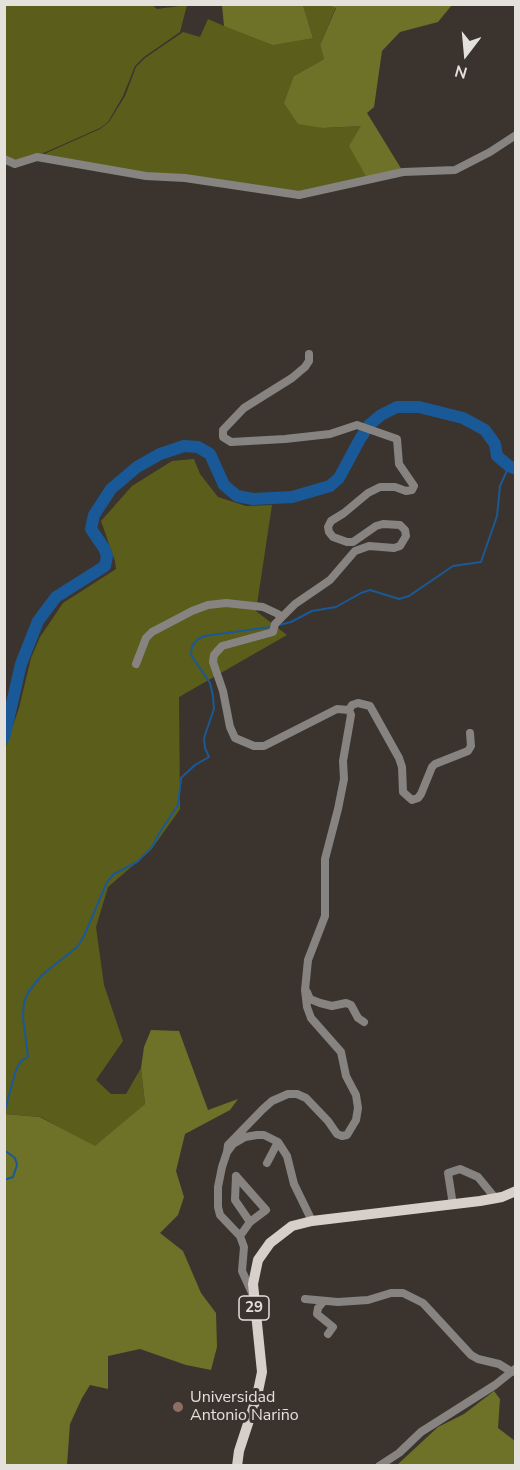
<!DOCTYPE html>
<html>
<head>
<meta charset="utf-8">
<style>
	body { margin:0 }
	#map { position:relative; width:520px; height:1470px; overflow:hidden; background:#3b342e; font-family:"Nunito Sans",sans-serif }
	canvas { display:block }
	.frame { position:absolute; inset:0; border:6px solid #e4e0dc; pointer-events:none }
	.north { position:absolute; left:436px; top:24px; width:60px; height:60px; -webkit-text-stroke:4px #3b342e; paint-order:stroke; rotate:196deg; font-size:16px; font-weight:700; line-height:24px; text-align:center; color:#e4e0dc }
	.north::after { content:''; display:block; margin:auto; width:21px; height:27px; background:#e4e0dc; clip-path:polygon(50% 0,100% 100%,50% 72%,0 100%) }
</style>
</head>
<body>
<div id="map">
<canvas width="520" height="1470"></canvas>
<div class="frame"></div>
<div class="north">N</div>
</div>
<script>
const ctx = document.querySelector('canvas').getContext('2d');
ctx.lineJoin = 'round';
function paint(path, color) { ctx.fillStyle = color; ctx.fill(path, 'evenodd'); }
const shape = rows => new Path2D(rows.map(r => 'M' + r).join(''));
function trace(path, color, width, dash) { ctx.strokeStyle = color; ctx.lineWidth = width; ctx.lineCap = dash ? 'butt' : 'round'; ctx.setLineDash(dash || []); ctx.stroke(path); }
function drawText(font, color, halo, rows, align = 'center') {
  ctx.font = font + ' "Nunito Sans",sans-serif'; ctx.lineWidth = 6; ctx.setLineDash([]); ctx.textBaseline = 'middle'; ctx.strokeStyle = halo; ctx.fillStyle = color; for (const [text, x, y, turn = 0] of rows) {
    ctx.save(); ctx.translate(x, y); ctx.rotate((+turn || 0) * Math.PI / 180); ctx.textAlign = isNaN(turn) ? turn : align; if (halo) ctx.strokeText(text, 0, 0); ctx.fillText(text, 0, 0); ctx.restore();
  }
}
paint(shape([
	[151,4,157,9,187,5,180,32,144,57,135,66,123,96,108,122,100,128,39,155,16,161,5,156,4,5],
	[303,5,328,5,336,7,320,45,324,59,294,76,323,128,361,126,367,178,299,192,146,174,42,155,100,129,109,122,125,96,136,67,145,58,183,32,200,37,208,19,224,26,313,38],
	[194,459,200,474,218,497,246,506,272,505,256,611,287,635,179,697,180,809,151,850,108,887,96,927,104,985,123,1041,96,1080,111,1094,126,1094,141,1068,145,1104,95,1147,41,1117,5,1114,4,752,19,708,31,658,40,637,63,603,116,569,115,561,101,521,132,486,172,461]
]), '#5b5d1a');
paint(shape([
	[222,5,303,5,313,38,273,45,224,26],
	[328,5,452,5,438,22,400,32,382,51,374,107,367,113,402,170,367,178,349,146,361,126,323,128,298,124,284,103,294,76,324,59,320,45,336,8],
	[151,1030,179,1031,208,1110,238,1099,230,1110,185,1134,176,1171,184,1197,178,1215,160,1233,183,1251,201,1293,216,1313,217,1347,211,1370,186,1365,140,1349,108,1356,108,1389,90,1385,82,1398,70,1424,67,1465,5,1465,5,1114,40,1117,95,1146,145,1104,141,1068,144,1047],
	[494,1391,500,1399,498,1428,515,1441,515,1465,397,1465,438,1427,464,1414]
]), '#6e7128');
trace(shape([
	[279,625,291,622,312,611,336,607,361,593,370,590,399,599,409,596,453,566,481,562,497,516,500,486,509,466],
	[4,1113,16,1070,21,1061,28,1057,23,1017,24,1002,29,991,42,975,77,947,84,936,107,882,114,874,137,862,152,847,160,832,178,805,181,778,195,765,209,757,205,748,204,738,214,709,213,696,210,683,191,655,192,646,198,639,204,636,270,627],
	[4,1150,15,1158,17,1165,13,1177,4,1180]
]), '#1a5997', 2);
trace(shape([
	[4,738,21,664,38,621,56,597,105,566,107,556,104,548,91,529,94,515,111,489,137,467,160,454,184,446,198,447,210,454,224,485,237,496,253,499,292,497,330,486,339,478,360,439,369,425,381,415,397,407,419,407,463,418,485,430,495,444,497,456,509,466,516,469]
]), '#1a5997', 12);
trace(shape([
	[4,159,15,164,37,157,146,176,185,178,299,195,403,172,455,170,490,152,516,135],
	[281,618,295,604,330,580,355,551,369,546,394,548,400,546,406,536,405,530,400,525,383,524,376,526,353,542,347,542,333,537,329,532,328,527,331,521,344,513,368,493,380,487,395,487,406,491,412,490,414,486,399,464,397,439,357,425,330,434,285,439,231,442,223,437,223,430,244,408,292,378,305,367,309,361,309,354],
	[136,664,146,638,152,632,192,611,208,605,226,603,263,607,278,614,281,618,275,624,273,632,222,646,214,655,213,662,223,691,230,727,235,738,254,746,264,746,337,709,349,710,351,715,343,761,344,779,338,809,325,859,325,916,308,960,305,990,307,1007,311,1018,341,1052,346,1076,356,1095,358,1108,356,1120,347,1135,342,1136,337,1134,328,1121,306,1098,297,1094,288,1094,272,1101,263,1109,228,1145,227,1152],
	[349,710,352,705,358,703,370,706,399,758,402,767,403,792,412,800,418,798,421,794,432,767,435,764,468,751,471,746,470,733],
	[307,992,310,999,320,1003,332,1006,346,1003,351,1005,358,1018,364,1022],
	[267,1163,278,1142],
	[236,1176,266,1210,250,1222,240,1236],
	[236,1176,235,1200,250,1222],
	[453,1205,448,1173,460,1169,478,1177,496,1199],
	[252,1293,242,1271,244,1247,240,1236,220,1215,218,1207,218,1187,222,1167,227,1152,233,1144,245,1137,257,1135,264,1135,278,1142,287,1156,294,1184,312,1221],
	[305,1299,338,1302,368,1300,391,1293,403,1293,423,1303,471,1355,478,1359,499,1364,512,1372],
	[323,1302,318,1308,317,1314,333,1327,328,1334],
	[379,1466,399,1453,421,1432,495,1385,515,1369]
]), '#868380', 8);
trace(shape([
	[237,1466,239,1451,257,1396,262,1372,253,1284,258,1260,270,1243,292,1226,312,1221,480,1201,502,1197,516,1191]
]), '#d7d0ca', 10);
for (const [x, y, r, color] of [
	[178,1407,6,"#8d6e63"]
]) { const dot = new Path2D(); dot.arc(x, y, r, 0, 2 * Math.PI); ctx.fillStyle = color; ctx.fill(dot); trace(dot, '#3b342e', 2); }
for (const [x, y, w] of [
	[254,1308,30]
]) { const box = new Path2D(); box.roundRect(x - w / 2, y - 12, w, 24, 4.5); ctx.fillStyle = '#3b342e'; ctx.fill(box); trace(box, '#e4e0dc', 1.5); }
drawText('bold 15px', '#e4e0dc', null, [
	["29",254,1308]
]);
drawText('16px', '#e4e0dc', '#3b342e', [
	["Universidad",190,1398],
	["Antonio Nariño",190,1416]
], 'left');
</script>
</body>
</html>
